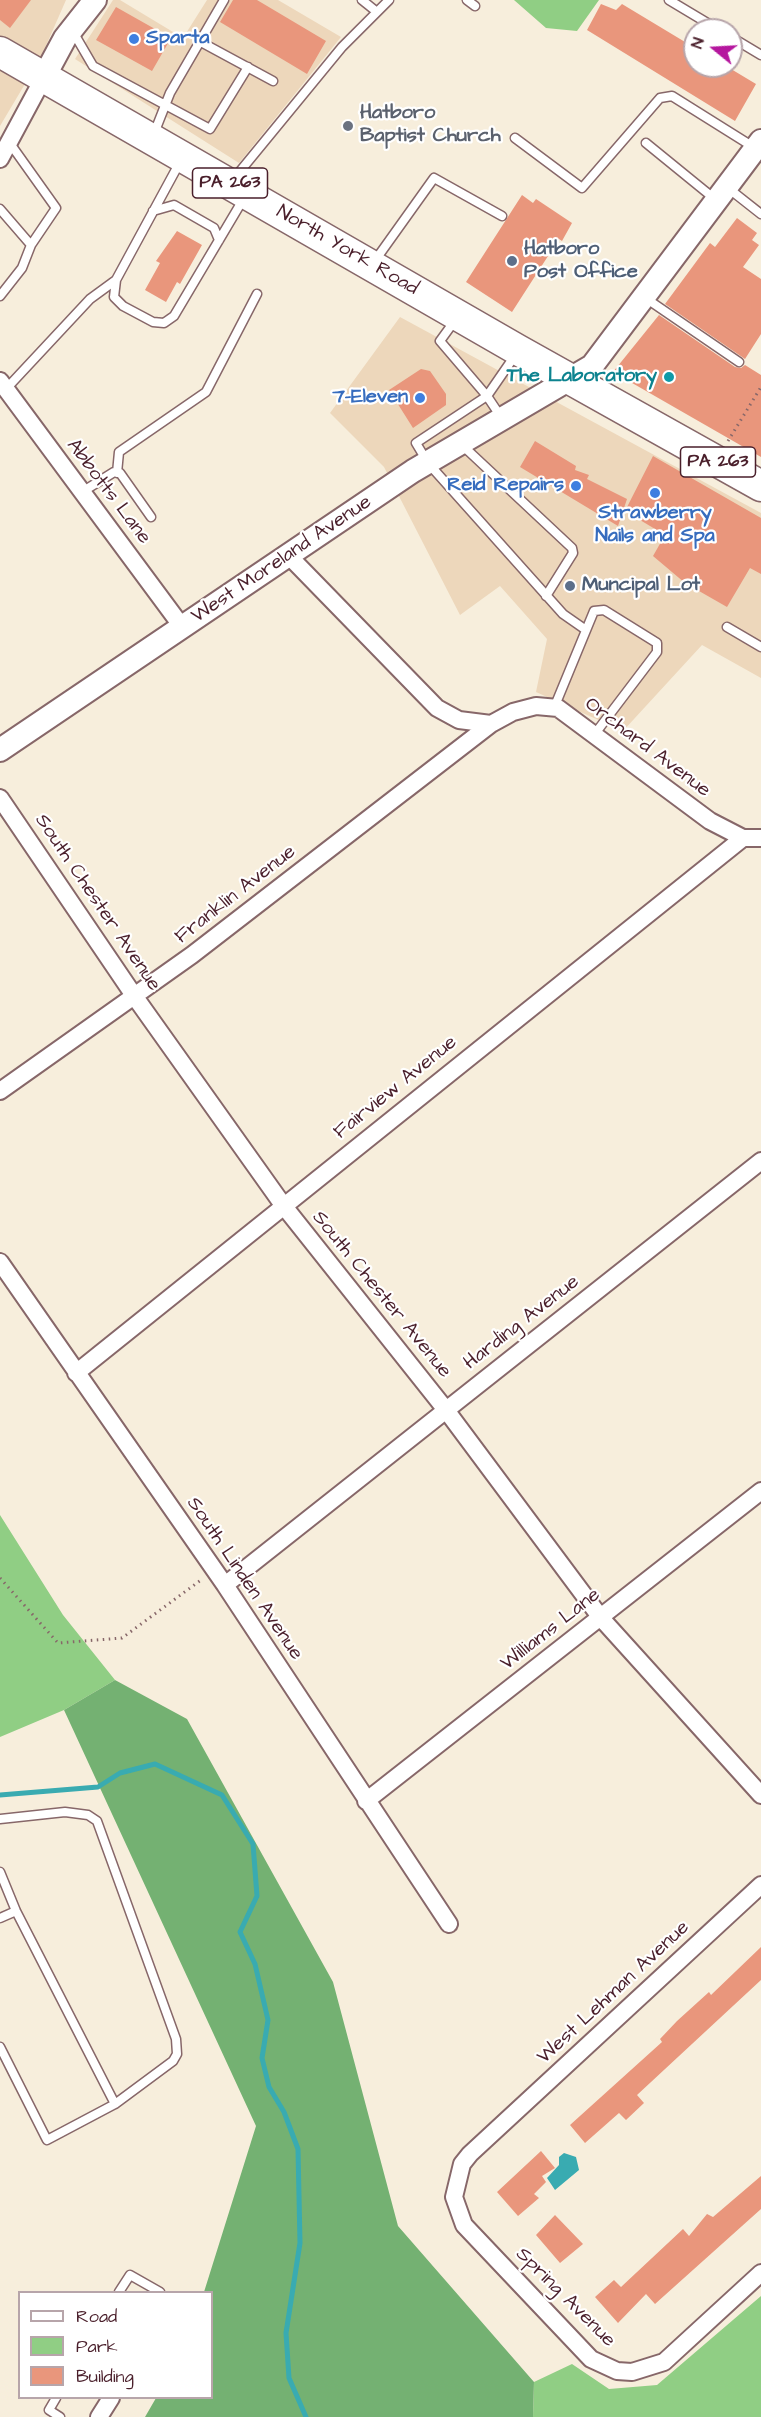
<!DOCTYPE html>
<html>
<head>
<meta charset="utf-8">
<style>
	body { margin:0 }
	#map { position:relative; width:761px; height:2417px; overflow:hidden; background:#f7eedc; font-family:"Architects Daughter",sans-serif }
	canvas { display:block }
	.legend { position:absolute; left:18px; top:2291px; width:195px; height:108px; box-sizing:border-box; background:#fff; border:2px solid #b7a5aa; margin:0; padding:8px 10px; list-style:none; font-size:18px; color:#4a1f2b }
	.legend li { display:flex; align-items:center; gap:12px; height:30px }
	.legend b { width:30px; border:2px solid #b7a5aa }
	.north { position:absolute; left:683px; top:18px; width:60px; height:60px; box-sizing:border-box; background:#fff; border:2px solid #b7a5aa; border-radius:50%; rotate:288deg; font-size:16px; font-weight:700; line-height:24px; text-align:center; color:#4a1f2b }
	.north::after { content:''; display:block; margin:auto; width:21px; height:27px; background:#b5179e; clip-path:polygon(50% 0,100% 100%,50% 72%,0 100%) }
</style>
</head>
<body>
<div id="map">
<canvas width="761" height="2417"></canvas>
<ul class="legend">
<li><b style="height:8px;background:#fff"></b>Road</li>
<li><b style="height:16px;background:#90ce84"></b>Park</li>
<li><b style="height:16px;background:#e9967c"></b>Building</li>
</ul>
<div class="north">N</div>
</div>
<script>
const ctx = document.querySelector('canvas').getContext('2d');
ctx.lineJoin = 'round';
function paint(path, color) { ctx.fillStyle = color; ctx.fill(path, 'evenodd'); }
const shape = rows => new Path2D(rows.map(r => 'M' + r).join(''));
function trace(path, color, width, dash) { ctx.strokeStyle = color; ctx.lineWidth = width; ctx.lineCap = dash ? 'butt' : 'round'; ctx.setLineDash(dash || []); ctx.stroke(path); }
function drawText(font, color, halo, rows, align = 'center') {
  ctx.font = font + ' "Architects Daughter",sans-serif'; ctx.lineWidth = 4.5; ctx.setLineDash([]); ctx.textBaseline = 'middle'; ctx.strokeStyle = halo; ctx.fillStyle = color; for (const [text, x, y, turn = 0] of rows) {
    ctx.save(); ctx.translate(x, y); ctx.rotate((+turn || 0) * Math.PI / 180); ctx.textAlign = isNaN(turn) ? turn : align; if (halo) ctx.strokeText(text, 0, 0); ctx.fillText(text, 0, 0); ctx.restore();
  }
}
paint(shape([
	[0,0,66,0,41,57,0,126],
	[113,0,120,0,183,38,207,0,278,0,341,37,239,163,75,59],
	[400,317,761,513,761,678,702,645,623,731,536,692,547,639,500,586,460,615,384,467,330,413]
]), '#edd7bb');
paint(shape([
	[514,0,599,0,577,31,546,28],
	[0,1515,63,1615,115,1680,64,1710,0,1737],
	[761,2296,761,2417,533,2417,534,2382,572,2364,609,2389,657,2385]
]), '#90ce84');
paint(shape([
	[115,1680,187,1719,333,1982,398,2226,534,2382,533,2417,145,2417,156,2398,212,2398,212,2292,204,2292,256,2126,64,1710]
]), '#74b172');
paint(shape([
	[564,2153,576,2157,579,2170,555,2190,547,2178,559,2165,559,2157]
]), '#39abb1');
trace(shape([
	[0,1795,98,1787,120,1773,155,1764,222,1795,253,1844,257,1896,240,1932,255,1964,268,2020,262,2058,269,2087,284,2112,298,2149,300,2243,286,2333,289,2378,306,2417]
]), '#39abb1', 5);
paint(shape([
	[0,0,31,0,10,28,0,20],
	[233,0,257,0,326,41,307,74,220,22],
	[601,4,616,10,622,4,695,48,695,66,726,66,756,84,735,121,587,30],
	[116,7,171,38,152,71,96,40],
	[522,195,533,203,536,199,572,223,562,241,559,239,512,312,466,282],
	[737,218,757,233,752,240,759,245,743,267,761,279,761,334,745,359,665,304,710,243,715,247],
	[177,231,202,245,180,284,177,282,166,302,145,290,160,263,156,261],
	[659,315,735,367,741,368,745,365,761,375,761,457,613,372],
	[421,369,430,371,446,394,446,405,413,428,389,390],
	[535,441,576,466,575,470,589,475,587,479,627,499,618,526,520,467],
	[653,456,761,518,761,574,750,568,727,607,685,583,653,556,665,535,625,511],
	[761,1947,761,1980,637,2095,644,2103,626,2120,619,2113,585,2143,570,2125,662,2042,660,2039,677,2021,709,1992,711,1995],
	[541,2151,555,2168,542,2176,546,2182,534,2194,539,2198,518,2216,497,2192],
	[761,2176,761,2209,655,2304,646,2294,618,2323,595,2297,614,2280,621,2287,683,2229,689,2236,707,2214,713,2217],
	[555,2215,583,2244,560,2263,536,2235]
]), '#e9967c');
const lane = shape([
	[362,0,377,12],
	[467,0,475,6],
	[669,0,719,30],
	[72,30,93,66,210,129,248,67],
	[731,37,761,55],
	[199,41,273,81],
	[153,136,170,93,224,0],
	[515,138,582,188,660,98,672,96,755,148],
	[646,143,716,200],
	[180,162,116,280,114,297,123,306,153,322,164,323,174,316,244,198],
	[232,181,342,47,389,0],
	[728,188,761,214],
	[0,209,31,245],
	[153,211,174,205,214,228,219,240],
	[374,262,434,178,502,216],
	[0,296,22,268,31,245,56,208,9,142],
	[644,297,739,362],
	[456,319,440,341,487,396,501,417],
	[516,354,487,396,416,443,428,463,563,614,586,630],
	[6,389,90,299,116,280],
	[462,445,572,548,573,553,546,596],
	[117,473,119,452,206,392,257,294],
	[82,492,114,472,120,473,151,517],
	[727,627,761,647],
	[554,708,594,611,604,610,657,643,657,652,594,735],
	[0,1819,65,1812,88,1815,97,1821,176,2039,177,2054,173,2061,115,2104,47,2140,0,2047],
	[0,1872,16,1911,115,2104],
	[0,1918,16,1911],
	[119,2292,130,2275,160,2292],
	[56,2398,49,2410,60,2417]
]);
const street = shape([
	[0,159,44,77],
	[0,381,183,628],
	[287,554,437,708,459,720,491,724,513,712,536,706,558,708,710,821,743,838,761,838],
	[0,798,135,997,283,1205,446,1410,601,1618,761,1795],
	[0,1091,192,955,491,724],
	[0,1262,225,1585,449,1924],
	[76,1373,743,838],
	[225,1585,761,1161],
	[366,1801,761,1491],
	[761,1885,470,2154,462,2164,454,2197,464,2225,591,2359,617,2371,632,2372,664,2362,761,2273],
	[99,2417,111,2398]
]);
const secondary = shape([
	[44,77,65,38,95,0],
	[0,750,413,471,592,366,761,141]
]);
const highway = shape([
	[0,52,518,350,761,486]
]);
trace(lane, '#876769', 11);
trace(street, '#876769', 20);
trace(secondary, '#876769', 26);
trace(highway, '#876769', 33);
trace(shape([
	[728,441,761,387],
	[0,1578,58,1643,122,1638,201,1580]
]), '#876769', 3, [1.5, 4.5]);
trace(lane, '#fff', 8);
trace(street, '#fff', 16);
trace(secondary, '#fff', 22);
trace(highway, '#fff', 30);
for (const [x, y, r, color] of [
	[134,39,6,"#3f7fe0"],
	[348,126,6,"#6b7280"],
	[512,261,6,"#5c6f8a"],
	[669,377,6,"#0f9aa8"],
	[420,398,6,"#3f7fe0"],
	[576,486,6,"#3f7fe0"],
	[655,493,6,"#3f7fe0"],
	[570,586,6,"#5c6f8a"]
]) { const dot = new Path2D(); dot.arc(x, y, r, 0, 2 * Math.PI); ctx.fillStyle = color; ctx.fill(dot); trace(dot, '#fff', 2); }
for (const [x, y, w] of [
	[230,183,75],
	[718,462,75]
]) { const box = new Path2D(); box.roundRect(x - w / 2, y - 15, w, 30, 4.5); ctx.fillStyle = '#fff'; ctx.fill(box); trace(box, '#4a1f2b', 1.5); }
drawText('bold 18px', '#4a1f2b', null, [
	["PA 263",230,183],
	["PA 263",718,462]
]);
drawText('bold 20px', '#366cbe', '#fff', [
	["Sparta",146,39,"left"],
	["7-Eleven",408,398],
	["Reid Repairs",564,486],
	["Strawberry",655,514,"center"],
	["Nails and Spa",655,537,"center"]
], 'right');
drawText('bold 20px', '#5b616d', '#fff', [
	["Hatboro",360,114],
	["Baptist Church",360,137]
], 'left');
drawText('bold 20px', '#4e5e75', '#fff', [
	["Hatboro",524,250],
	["Post Office",524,273],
	["Muncipal Lot",582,586]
], 'left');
drawText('20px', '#4a1f2b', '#fff', [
	["North York Road",347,251,30],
	["Abbotts Lane",108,492,53],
	["West Moreland Avenue",282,560,-34],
	["Orchard Avenue",647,748,37],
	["Franklin Avenue",236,895,-38],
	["South Chester Avenue",97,903,56],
	["Fairview Avenue",396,1088,-39],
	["South Chester Avenue",381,1295,51],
	["Harding Avenue",522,1323,-38],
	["South Linden Avenue",244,1579,56],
	["Williams Lane",551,1630,-38],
	["West Lehman Avenue",614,1993,-43],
	["Spring Avenue",565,2298,45]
]);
drawText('bold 20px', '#0d838f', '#fff', [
	["The Laboratory",657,377]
], 'right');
</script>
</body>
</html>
